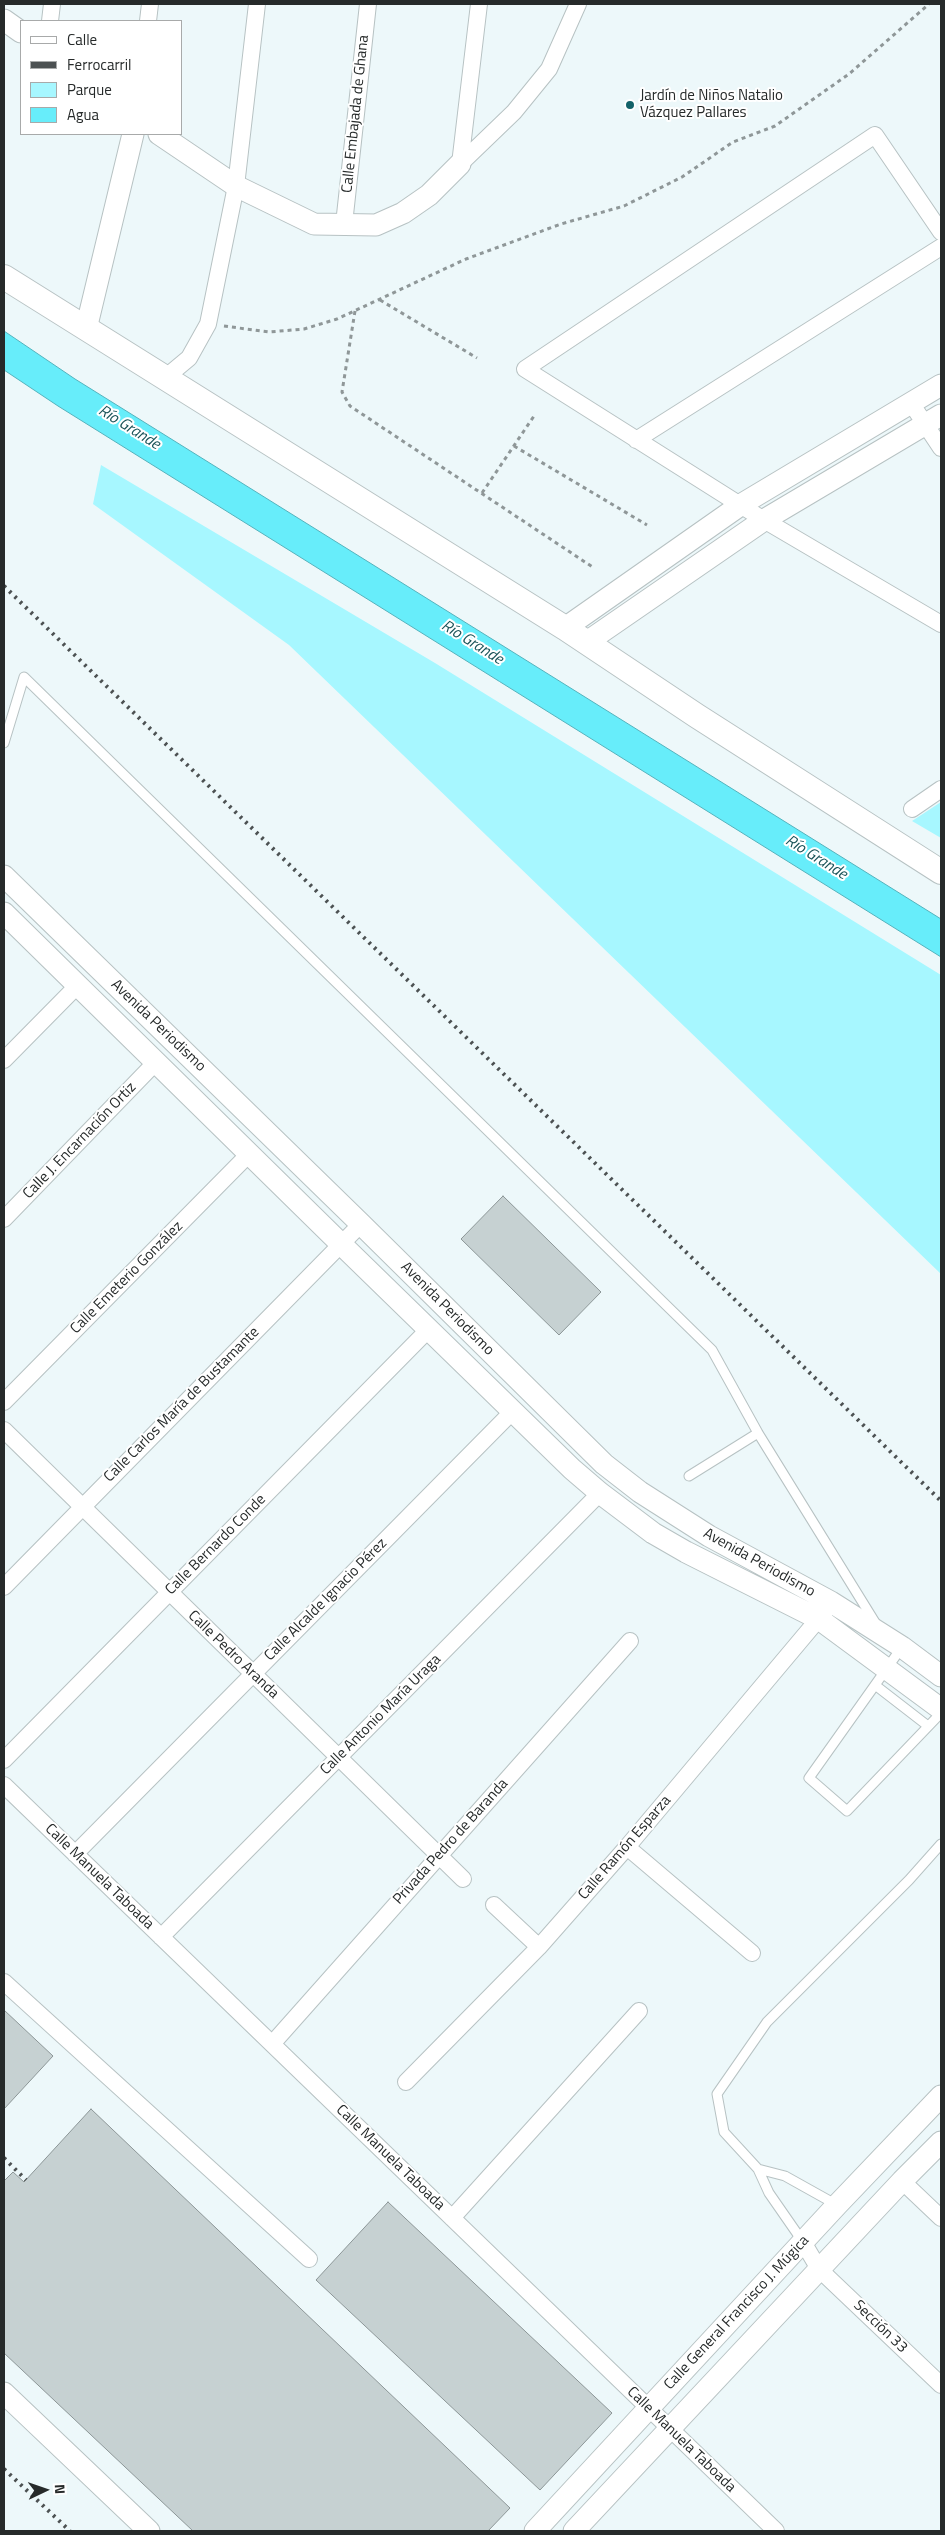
<!DOCTYPE html>
<html>
<head>
<meta charset="utf-8">
<style>
	body { margin:0 }
	#map { position:relative; width:945px; height:2535px; overflow:hidden; background:#edf8fa; font-family:"Titillium Web",sans-serif }
	canvas { display:block }
	.frame { position:absolute; inset:0; border:5px solid #262a2a; pointer-events:none }
	.legend { position:absolute; left:20px; top:20px; width:162px; height:115px; box-sizing:border-box; background:#fff; border:1px solid #a8aaaa; margin:0; padding:6px 9px; list-style:none; font-size:15px; color:#262a2a }
	.legend li { display:flex; align-items:center; gap:10px; height:25px }
	.legend b { width:25px; border:1px solid #a8aaaa }
	.north { position:absolute; left:20px; top:2465px; width:50px; height:50px; -webkit-text-stroke:4px #fff; paint-order:stroke; rotate:87deg; font-size:14px; font-weight:700; line-height:20px; text-align:center; color:#262a2a }
	.north::after { content:''; display:block; margin:auto; width:18px; height:22px; background:#262a2a; clip-path:polygon(50% 0,100% 100%,50% 72%,0 100%) }
</style>
</head>
<body>
<div id="map">
<canvas width="945" height="2535"></canvas>
<div class="frame"></div>
<ul class="legend">
<li><b style="height:6px;background:#fff"></b>Calle</li>
<li><b style="height:6px;background:#4c5152"></b>Ferrocarril</li>
<li><b style="height:14px;background:#a7f7ff"></b>Parque</li>
<li><b style="height:14px;background:#67edfa"></b>Agua</li>
</ul>
<div class="north">N</div>
</div>
<script>
const ctx = document.querySelector('canvas').getContext('2d');
ctx.lineJoin = 'round';
function paint(path, color) { ctx.fillStyle = color; ctx.fill(path, 'evenodd'); }
const shape = rows => new Path2D(rows.map(r => 'M' + r).join(''));
function trace(path, color, width, dash) { ctx.strokeStyle = color; ctx.lineWidth = width; ctx.lineCap = dash ? 'butt' : 'round'; ctx.setLineDash(dash || []); ctx.stroke(path); }
function drawText(font, color, halo, rows, align = 'center') {
  ctx.font = font + ' "Titillium Web",sans-serif'; ctx.lineWidth = 4; ctx.setLineDash([]); ctx.textBaseline = 'middle'; ctx.strokeStyle = halo; ctx.fillStyle = color; for (const [text, x, y, turn = 0] of rows) {
    ctx.save(); ctx.translate(x, y); ctx.rotate((+turn || 0) * Math.PI / 180); ctx.textAlign = isNaN(turn) ? turn : align; if (halo) ctx.strokeText(text, 0, 0); ctx.fillText(text, 0, 0); ctx.restore();
  }
}
paint(shape([
	[101,465,435,663,941,975,941,1274,289,645,93,504],
	[941,802,941,838,912,821]
]), '#a7f7ff');
const water = shape([
	[4,331,75,379,941,919,941,957,58,406,4,370,4,331]
]);
paint(water, '#67edfa');
trace(water, '#54b2bc', 1);
const building = shape([
	[503,1196,601,1292,559,1335,461,1239,503,1196],
	[4,2010,53,2056,4,2109,4,2010],
	[91,2109,510,2508,488,2531,193,2531,4,2353,4,2181,13,2172,24,2182,91,2109],
	[388,2202,612,2413,540,2490,316,2280,388,2202]
]);
paint(building, '#c6d1d2');
trace(building, '#8c9697', 1);
const service = shape([
	[4,743,24,677,712,1350,758,1433,876,1624],
	[689,1476,758,1433],
	[902,1647,809,1778,847,1811,941,1713],
	[875,1685,928,1726],
	[758,2169,785,2176,837,2205],
	[803,2242,769,2193,758,2169,724,2132,717,2094,767,2022,909,1880,941,1844]
]);
const minor = shape([
	[50,21,52,4],
	[148,21,150,4],
	[460,164,514,112,549,69,578,4],
	[460,164,479,4],
	[344,224,368,4],
	[941,232,875,135,525,369,764,520,941,624],
	[165,378,189,358,208,324,236,186,257,4],
	[911,403,941,448],
	[636,440,941,247],
	[912,809,941,789],
	[4,1060,77,986],
	[4,1219,156,1062],
	[4,1402,250,1153],
	[4,1430,463,1879],
	[4,1587,361,1224],
	[4,1760,429,1329],
	[4,1785,776,2531],
	[627,1847,752,1953],
	[75,1854,513,1411],
	[494,1905,539,1947],
	[161,1937,600,1493],
	[4,1982,309,2259],
	[272,2044,630,1641],
	[406,2082,539,1947,627,1847,826,1610],
	[902,2181,941,2218],
	[452,2218,639,2011],
	[803,2242,819,2269,941,2385]
]);
const tertiary = shape([
	[4,20,21,32],
	[159,134,236,186,314,224,376,225,403,213,429,195,460,164],
	[86,329,133,134],
	[565,628,742,504,941,385],
	[587,642,764,520,941,415],
	[4,876,361,1224,604,1464,640,1492,709,1536,831,1602,902,1647,941,1676],
	[4,913,341,1244,572,1469,600,1493,653,1533,686,1552,819,1619,941,1709],
	[4,2393,149,2531],
	[535,2531,837,2205,941,2096],
	[574,2531,902,2181,941,2142]
]);
const secondary = shape([
	[4,277,565,628,697,716,941,872]
]);
trace(service, '#b7c2c3', 11);
trace(minor, '#b7c2c3', 18);
trace(tertiary, '#b7c2c3', 23);
trace(secondary, '#b7c2c3', 26);
trace(shape([
	[380,300,477,358],
	[355,311,342,392,350,406,594,568],
	[224,326,269,332,304,329,337,319,466,259,561,224,624,206,682,177,733,142,775,126,849,74,929,4],
	[514,446,647,525],
	[482,493,534,416]
]), '#8f9798', 3, [4, 4]);
trace(service, '#fff', 9);
trace(minor, '#fff', 16);
trace(tertiary, '#fff', 21);
trace(secondary, '#fff', 24);
trace(shape([
	[4,586,941,1501],
	[4,2158,26,2180],
	[4,2469,70,2531]
]), '#4c5152', 4, [2.5, 5]);
for (const [x, y, r, color] of [
	[630,105,5,"#136269"]
]) { const dot = new Path2D(); dot.arc(x, y, r, 0, 2 * Math.PI); ctx.fillStyle = color; ctx.fill(dot); trace(dot, '#fff', 2); }
drawText('15px', '#262a2a', '#fff', [
	["Jardín de Niños Natalio",640,96],
	["Vázquez Pallares",640,113]
], 'left');
drawText('15px', '#262a2a', '#fff', [
	["Calle Embajada de Ghana",356,114,-84],
	["Avenida Periodismo",158,1026,44],
	["Calle J. Encarnación Ortiz",80,1141,-46],
	["Calle Emeterio González",127,1278,-45],
	["Avenida Periodismo",447,1309,45],
	["Calle Carlos María de Bustamante",182,1405,-45],
	["Calle Bernardo Conde",216,1545,-45],
	["Avenida Periodismo",759,1563,29],
	["Calle Alcalde Ignacio Pérez",326,1600,-45],
	["Calle Pedro Aranda",233,1655,44],
	["Calle Antonio María Uraga",381,1715,-45],
	["Privada Pedro de Baranda",451,1842,-48],
	["Calle Ramón Esparza",625,1848,-49],
	["Calle Manuela Taboada",99,1877,44],
	["Calle Manuela Taboada",390,2158,44],
	["Calle General Francisco J. Múgica",737,2313,-47],
	["Sección 33",880,2327,44],
	["Calle Manuela Taboada",681,2440,44]
]);
drawText('italic 16px', '#195358', '#fff', [
	["Río Grande",129,428,32],
	["Río Grande",472,643,32],
	["Río Grande",816,858,32]
]);
</script>
</body>
</html>
